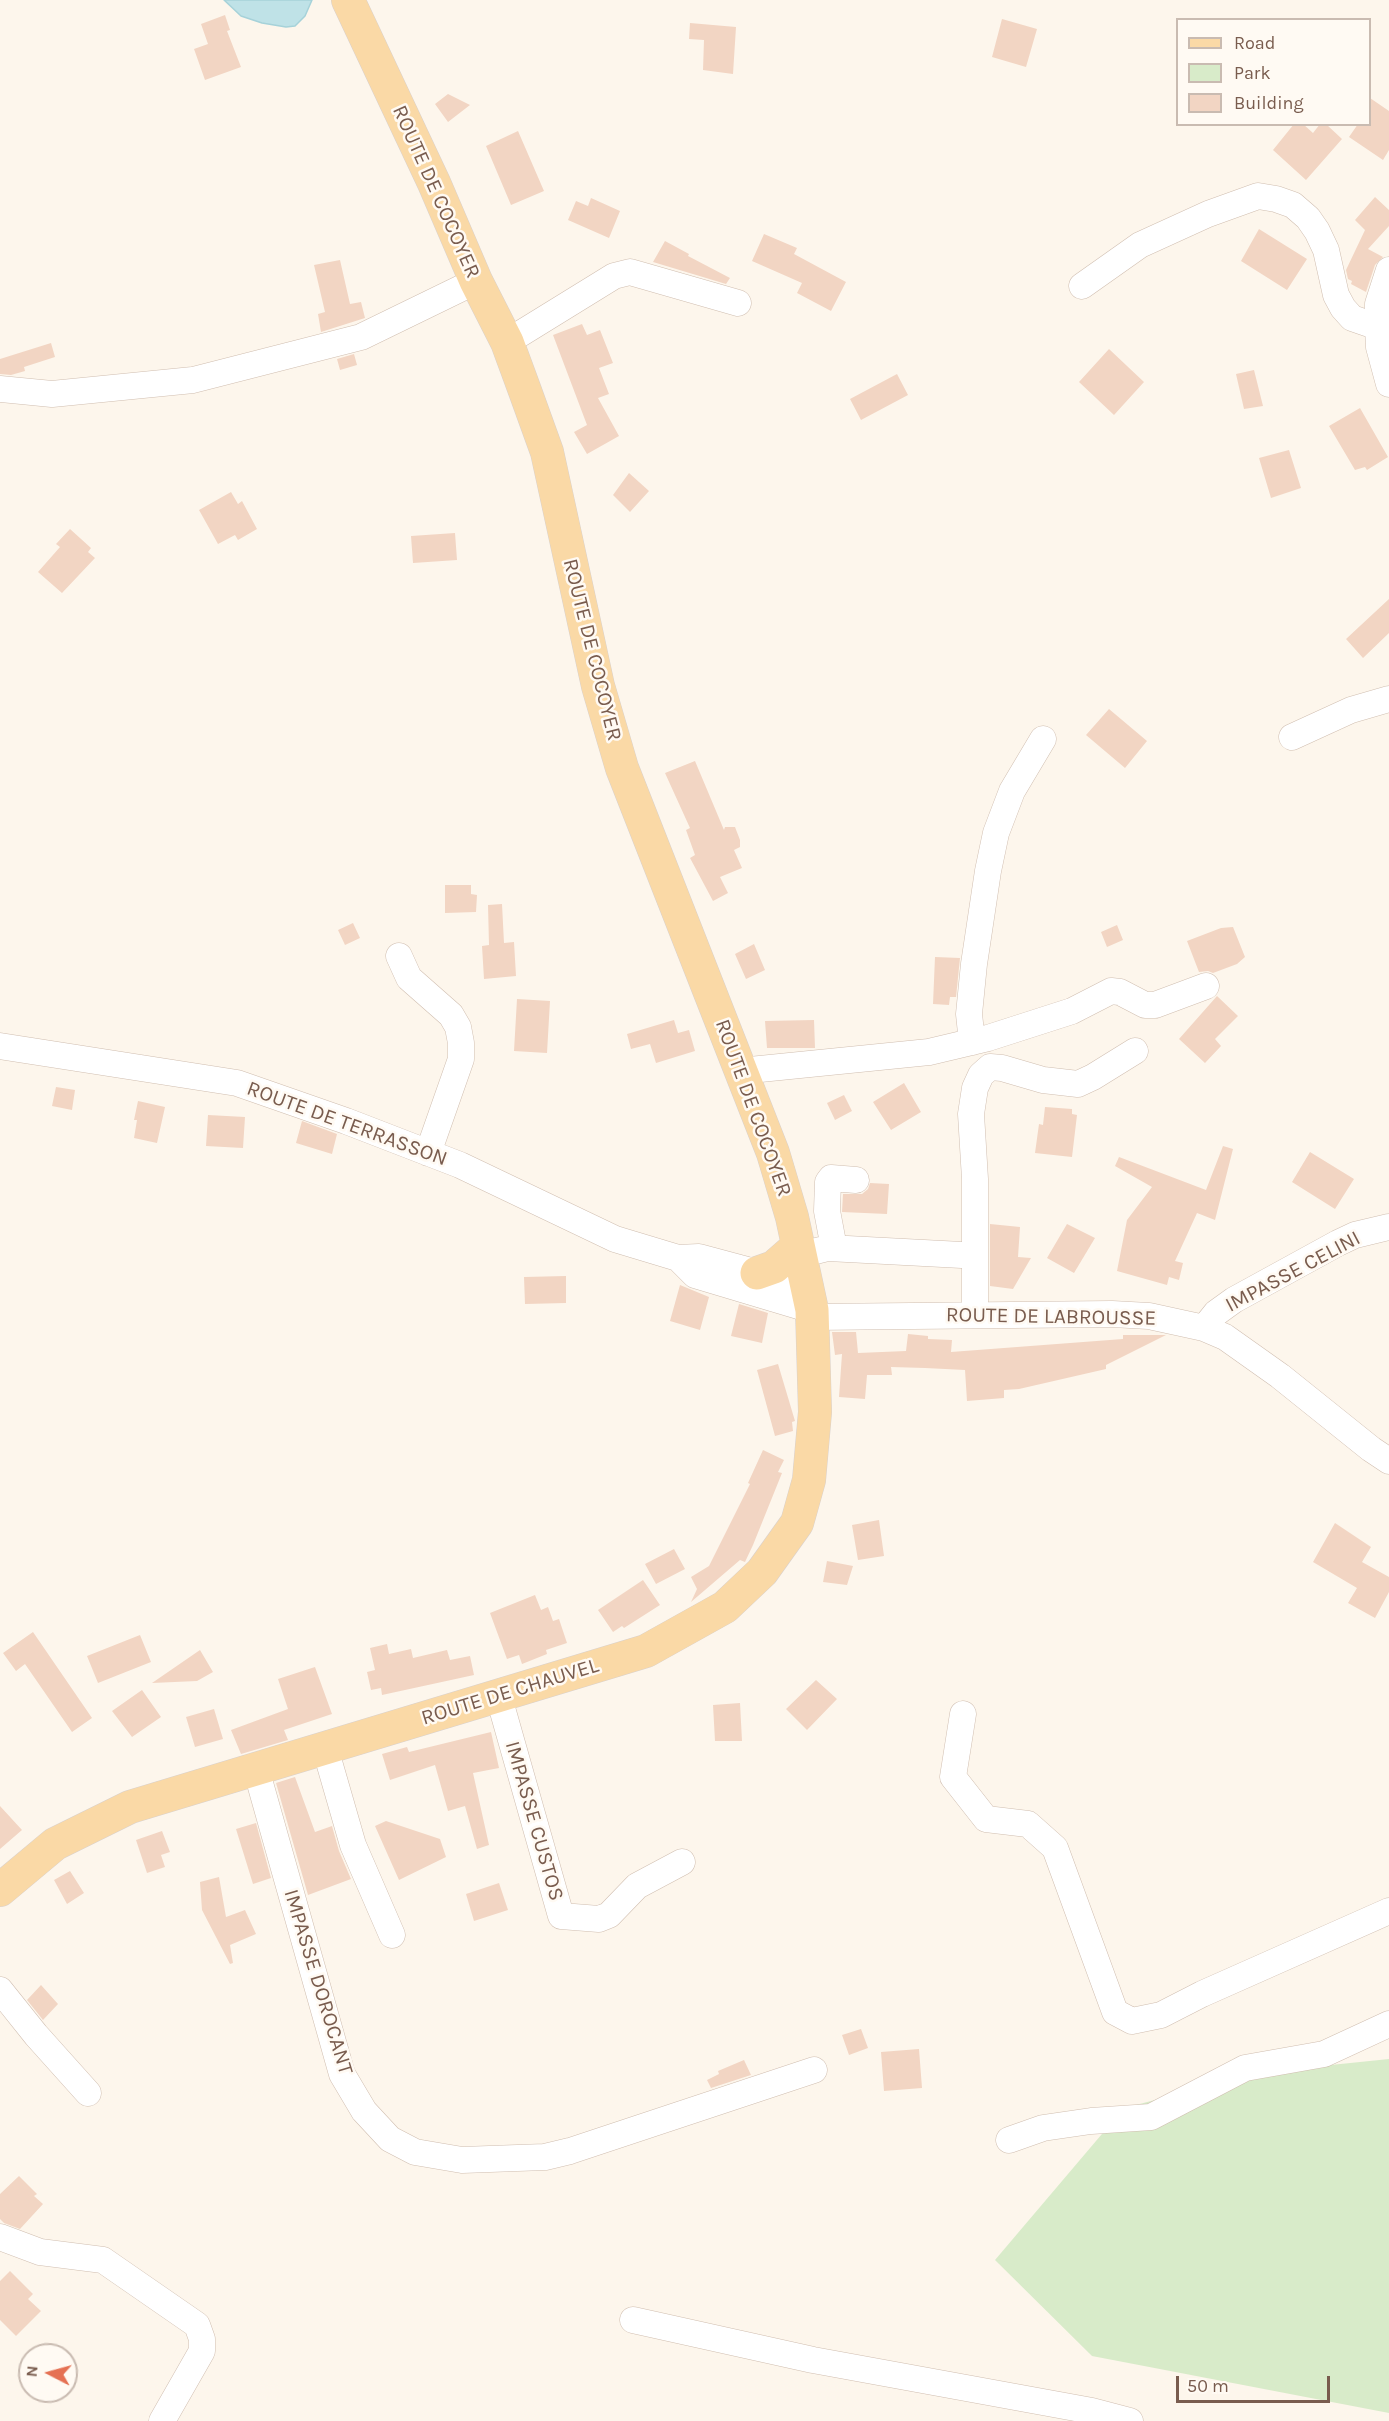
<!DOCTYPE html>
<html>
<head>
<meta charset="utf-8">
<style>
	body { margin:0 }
	#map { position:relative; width:1389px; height:2421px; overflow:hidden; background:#fdf6ec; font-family:Karla,sans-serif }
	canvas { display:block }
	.legend { position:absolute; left:1176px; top:18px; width:195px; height:108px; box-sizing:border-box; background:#fffaf3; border:2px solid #c9bbb1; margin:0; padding:8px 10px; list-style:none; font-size:18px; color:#795c4e }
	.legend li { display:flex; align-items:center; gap:12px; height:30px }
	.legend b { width:30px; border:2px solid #c9bbb1 }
	.north { position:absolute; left:18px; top:2343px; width:60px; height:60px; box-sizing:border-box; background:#fffaf3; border:2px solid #c9bbb1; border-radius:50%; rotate:276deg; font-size:16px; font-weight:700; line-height:24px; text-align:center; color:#795c4e }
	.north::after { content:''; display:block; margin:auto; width:21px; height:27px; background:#e57153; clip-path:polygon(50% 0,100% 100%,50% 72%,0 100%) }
	.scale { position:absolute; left:1176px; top:2376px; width:154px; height:27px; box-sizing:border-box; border:3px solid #795c4e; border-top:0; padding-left:8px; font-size:18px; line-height:21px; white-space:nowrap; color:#795c4e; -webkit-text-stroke:4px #fffaf3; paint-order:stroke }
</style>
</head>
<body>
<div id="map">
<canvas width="1389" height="2421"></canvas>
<ul class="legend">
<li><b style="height:8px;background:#fad9a6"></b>Road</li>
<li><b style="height:16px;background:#d8ebc9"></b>Park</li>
<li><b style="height:16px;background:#f2d5c3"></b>Building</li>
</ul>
<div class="north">N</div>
<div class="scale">50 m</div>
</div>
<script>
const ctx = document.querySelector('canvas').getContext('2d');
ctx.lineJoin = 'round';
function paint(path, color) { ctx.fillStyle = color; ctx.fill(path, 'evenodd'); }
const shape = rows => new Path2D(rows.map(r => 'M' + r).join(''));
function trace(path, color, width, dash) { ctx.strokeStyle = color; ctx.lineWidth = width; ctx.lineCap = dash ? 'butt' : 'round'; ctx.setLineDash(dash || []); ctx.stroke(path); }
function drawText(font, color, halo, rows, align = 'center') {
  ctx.font = font + ' Karla,sans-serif'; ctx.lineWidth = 5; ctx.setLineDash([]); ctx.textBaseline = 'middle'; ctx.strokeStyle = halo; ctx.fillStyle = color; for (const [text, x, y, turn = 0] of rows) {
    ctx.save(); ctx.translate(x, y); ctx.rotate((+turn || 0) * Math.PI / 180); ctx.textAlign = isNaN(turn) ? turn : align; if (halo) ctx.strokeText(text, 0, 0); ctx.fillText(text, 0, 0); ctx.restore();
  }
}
paint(shape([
	[1389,2059,1389,2413,1092,2356,995,2260,1124,2108,1263,2072]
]), '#d8ebc9');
const water = shape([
	[224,0,312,0,305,16,295,26,286,27,262,23,241,16,224,0]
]);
paint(water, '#bfe2e7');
trace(water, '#a6d2d9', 1.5);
paint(shape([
	[225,15,230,30,227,31,241,67,205,80,194,49,208,44,201,24],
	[1002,19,1037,29,1026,67,992,57],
	[690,23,736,27,733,74,703,70,704,40,689,39],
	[448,94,470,105,448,122,435,104],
	[1370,98,1389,111,1389,150,1383,160,1349,137,1358,124,1370,124],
	[1294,124,1303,124,1313,133,1320,124,1326,124,1342,139,1306,180,1273,150],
	[518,131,544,191,511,205,486,146],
	[1375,197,1389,210,1389,226,1368,249,1383,257,1375,265,1366,292,1351,284,1352,281,1348,279,1346,270,1365,230,1355,220],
	[591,198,620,211,609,238,568,220,576,201,588,206],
	[1259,229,1307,259,1287,290,1241,261],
	[764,234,797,248,794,254,846,282,831,311,797,293,802,283,752,261],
	[665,241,689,254,688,256,730,278,726,284,653,262],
	[340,260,350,304,361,302,365,318,321,332,318,314,325,312,314,265],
	[582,324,587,335,600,330,613,363,599,368,609,394,598,398,619,436,587,454,574,432,587,425,553,335],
	[51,343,55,357,24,367,25,371,11,375,0,374,0,359],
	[1109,349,1144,382,1114,415,1079,382],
	[354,354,357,365,340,370,337,359],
	[1254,370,1263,406,1244,409,1236,374],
	[897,374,908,395,861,420,850,399],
	[1360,408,1388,457,1367,470,1365,467,1355,470,1329,426],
	[1289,450,1301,488,1271,498,1259,458],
	[629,473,649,491,630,512,613,495],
	[231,492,238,504,242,501,257,529,238,540,235,535,218,544,199,510],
	[70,529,91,548,88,552,95,558,62,593,38,572,60,547,56,544],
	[455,533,457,560,413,563,411,536],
	[1389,599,1389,633,1363,658,1346,639],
	[1109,709,1147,741,1125,768,1086,735],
	[695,761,724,830,725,827,735,827,740,840,740,847,734,850,742,868,720,877,728,893,713,901,690,858,695,855,686,830,690,828,665,773],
	[445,885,471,885,471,894,477,895,476,912,445,913],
	[502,904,504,943,514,942,516,976,484,979,482,946,489,945,488,905],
	[353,923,360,938,345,945,338,930],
	[1117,925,1123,940,1107,947,1101,932],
	[1233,927,1245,957,1237,964,1213,973,1208,971,1199,972,1187,941,1221,928],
	[754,944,765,970,746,979,735,954],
	[935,957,960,958,956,997,950,997,949,1005,933,1004],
	[1217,996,1238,1016,1215,1039,1221,1046,1205,1063,1179,1039],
	[517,999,550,1001,547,1053,514,1051],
	[674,1020,678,1033,689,1030,695,1051,656,1063,650,1044,631,1049,627,1034],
	[814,1020,815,1048,767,1048,765,1021],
	[904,1083,921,1112,891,1130,873,1102],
	[56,1087,75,1090,72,1110,52,1106],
	[844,1095,852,1111,835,1120,827,1103],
	[138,1101,165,1107,157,1143,134,1138,137,1120,134,1120],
	[1045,1107,1072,1109,1072,1114,1077,1115,1072,1157,1035,1153,1039,1124,1043,1125],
	[208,1115,245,1117,243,1148,206,1146],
	[302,1121,337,1134,332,1154,296,1143],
	[1223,1146,1233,1149,1215,1220,1197,1213,1175,1261,1183,1263,1179,1280,1169,1277,1167,1285,1117,1271,1127,1220,1152,1187,1115,1166,1119,1157,1206,1190],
	[1310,1152,1354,1179,1335,1209,1292,1182],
	[870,1183,889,1184,887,1214,842,1212,843,1194,862,1194,868,1189],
	[990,1224,1020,1227,1018,1257,1031,1258,1013,1289,990,1286],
	[1067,1224,1095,1238,1074,1273,1047,1258],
	[566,1276,566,1303,525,1304,524,1277],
	[680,1285,709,1297,700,1330,670,1321],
	[739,1304,768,1313,762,1343,731,1336],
	[832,1332,856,1332,858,1353,906,1351,908,1334,928,1336,928,1339,952,1340,951,1352,1123,1339,1123,1335,1166,1335,1106,1365,1106,1369,1019,1389,1004,1390,1004,1398,967,1401,965,1370,925,1368,891,1367,892,1375,867,1375,865,1399,839,1397,842,1354,835,1355],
	[778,1364,795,1421,792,1422,793,1431,775,1436,757,1370],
	[763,1450,784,1460,778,1472,782,1473,753,1545,745,1562,740,1560,691,1602,697,1589,691,1577,709,1566,750,1484,748,1483],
	[879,1520,884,1556,858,1560,852,1525],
	[1335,1523,1371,1547,1362,1562,1389,1577,1389,1592,1375,1618,1348,1603,1357,1588,1313,1562],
	[674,1549,685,1569,656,1584,645,1564],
	[827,1561,853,1566,847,1585,823,1582],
	[643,1580,660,1605,624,1628,622,1626,613,1632,598,1610],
	[535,1595,541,1610,548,1607,553,1621,559,1619,567,1643,546,1650,547,1654,522,1664,519,1655,507,1659,490,1613],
	[33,1632,92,1718,72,1732,25,1664,16,1671,3,1653],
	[140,1635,151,1662,98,1683,87,1656],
	[387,1644,389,1654,411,1649,413,1658,447,1650,450,1660,470,1656,474,1675,382,1695,381,1688,371,1690,367,1672,375,1670,370,1648],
	[200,1650,213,1672,197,1681,152,1683],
	[315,1667,332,1714,284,1730,288,1740,241,1754,231,1730,288,1709,278,1679],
	[816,1680,837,1699,807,1730,786,1709],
	[142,1690,161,1717,132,1737,112,1711],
	[740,1703,742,1741,715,1741,713,1705],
	[214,1709,223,1739,195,1747,186,1717],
	[491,1732,499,1768,473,1773,489,1845,477,1849,465,1806,448,1811,435,1765,390,1780,382,1754,407,1747,409,1752],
	[295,1777,315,1832,332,1826,339,1851,351,1879,308,1895,276,1783],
	[0,1806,22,1830,0,1849],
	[386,1821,440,1839,446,1857,399,1880,375,1826],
	[256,1823,271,1878,253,1884,236,1829],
	[162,1831,170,1852,161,1855,165,1867,147,1873,136,1840],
	[70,1871,84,1893,67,1904,54,1880],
	[219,1877,226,1917,245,1910,256,1934,230,1945,233,1963,230,1964,202,1910,200,1882],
	[499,1883,508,1910,474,1921,466,1894],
	[41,1985,58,2004,43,2020,27,2000],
	[861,2029,868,2048,849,2055,842,2035],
	[919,2049,922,2088,884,2091,881,2052],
	[744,2060,751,2075,711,2088,707,2080,719,2074,718,2071],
	[19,2176,37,2194,34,2196,43,2204,20,2229,4,2223,0,2219,0,2194],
	[10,2271,33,2294,28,2299,41,2311,16,2336,0,2320,0,2281]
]), '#f2d5c3');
const minor = shape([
	[1389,270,1378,304,1378,327,1379,347,1389,384],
	[1082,286,1140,245,1208,214,1258,196,1276,199,1293,205,1308,218,1317,231,1326,250,1336,295,1343,308,1352,318,1378,327],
	[507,342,614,276,630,272,738,303],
	[0,389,52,394,193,380,361,337,476,281],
	[1292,737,1351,710,1389,699],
	[399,956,409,978,451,1015,458,1027,461,1043,461,1059,428,1153],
	[972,1042,969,1014,974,964,988,871,996,833,1012,791,1043,739],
	[0,1046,237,1083,346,1121,460,1165,615,1239,678,1258,699,1257,807,1286],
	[740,1071,929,1052,988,1038,1072,1011,1111,991,1120,992,1145,1005,1155,1005,1206,986],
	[834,1248,827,1211,828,1182,831,1178,856,1180],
	[800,1255,828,1248,962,1255],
	[678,1258,695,1275,812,1310],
	[975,1315,975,1179,971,1114,975,1088,981,1075,990,1067,1002,1068,1043,1080,1078,1084,1093,1077,1135,1051],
	[812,1317,1112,1314,1149,1316,1204,1328,1225,1337,1280,1376,1371,1449,1389,1461],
	[1204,1328,1216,1313,1234,1300,1338,1243,1355,1235,1389,1227],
	[498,1694,561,1916,599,1919,609,1915,637,1886,682,1862],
	[963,1714,953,1777,986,1819,1028,1824,1055,1848,1115,2012,1132,2021,1161,2015,1202,1994,1389,1911],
	[325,1748,353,1845,392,1935],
	[256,1769,342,2074,364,2111,390,2139,415,2152,462,2160,545,2157,570,2151,814,2070],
	[0,1990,36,2035,88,2093],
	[1009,2140,1043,2128,1091,2121,1151,2117,1245,2068,1324,2054,1389,2024],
	[0,2237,40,2252,103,2260,197,2325,202,2339,202,2351,162,2421],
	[633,2320,813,2360,1092,2411,1130,2421]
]);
const major = shape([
	[757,1273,774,1267,798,1246],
	[0,1890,55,1844,130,1807,646,1651,725,1607,762,1572,797,1523,809,1480,815,1412,812,1310,792,1217,773,1153,622,768,598,686,547,452,525,391,507,342,476,281,434,183,348,0]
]);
trace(minor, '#d0beb0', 27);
trace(major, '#d9d1cd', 34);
trace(minor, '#fff', 26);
trace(major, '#fad9a6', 33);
drawText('21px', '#795c4e', '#fffaf3', [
	["ROUTE DE COCOYER",436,192,66],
	["ROUTE DE COCOYER",592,650,76],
	["ROUTE DE COCOYER",753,1108,70],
	["ROUTE DE TERRASSON",347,1124,20],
	["IMPASSE CELINI",1293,1272,-28],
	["ROUTE DE LABROUSSE",1051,1317,1],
	["ROUTE DE CHAUVEL",510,1692,-17],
	["IMPASSE CUSTOS",534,1821,74],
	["IMPASSE DOROCANT",318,1982,73]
]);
</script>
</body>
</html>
